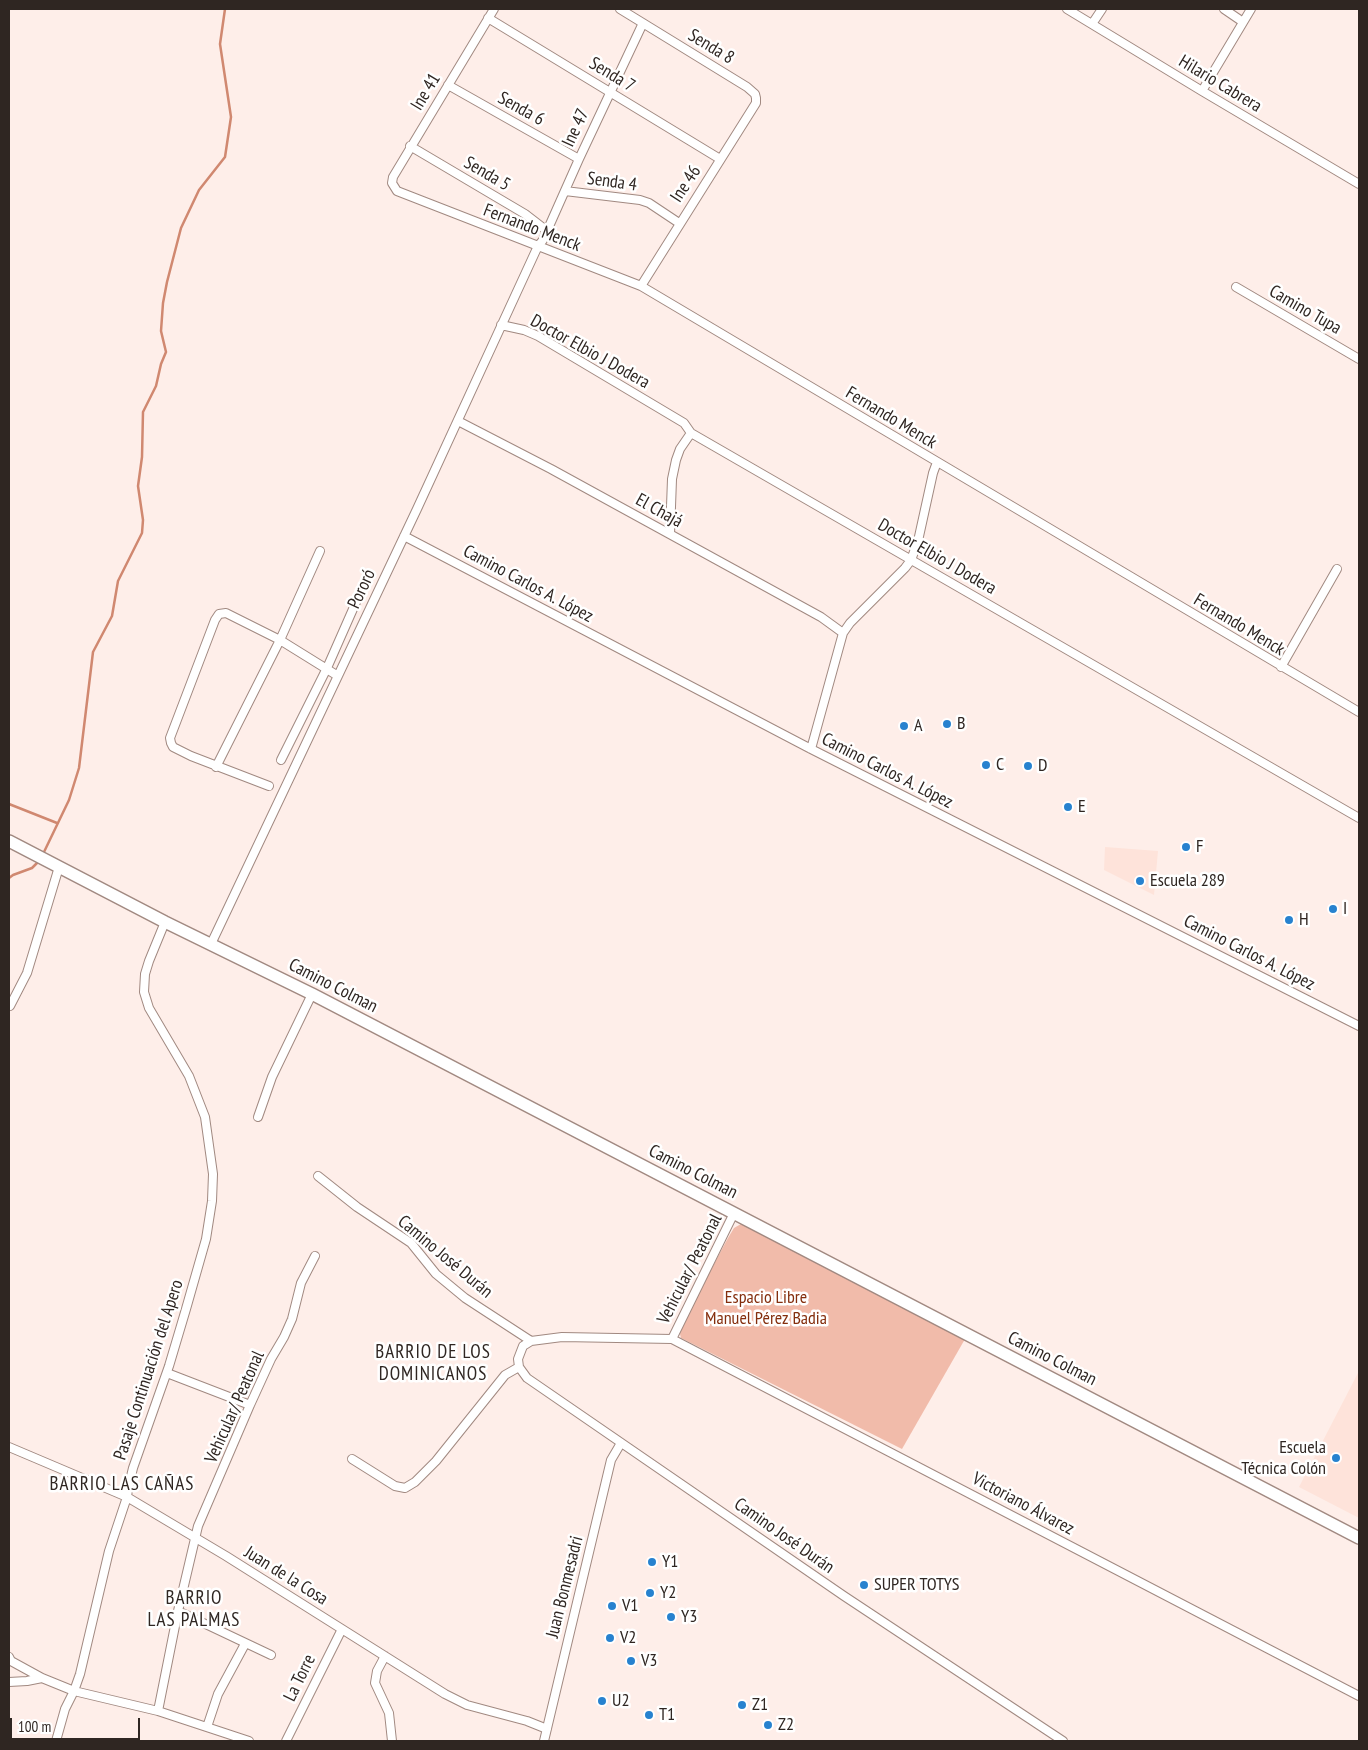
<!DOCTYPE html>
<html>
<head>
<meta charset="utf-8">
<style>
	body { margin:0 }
	#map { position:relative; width:1368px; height:1750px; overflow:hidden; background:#feeee9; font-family:"PT Sans Narrow",sans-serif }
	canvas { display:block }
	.frame { position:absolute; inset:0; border:10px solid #2f2622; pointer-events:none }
	.scale { position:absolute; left:10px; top:1718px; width:130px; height:22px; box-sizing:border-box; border:2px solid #2f2622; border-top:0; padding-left:6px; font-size:15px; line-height:18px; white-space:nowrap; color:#2f2622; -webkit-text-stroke:4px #fff; paint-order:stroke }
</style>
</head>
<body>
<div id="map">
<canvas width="1368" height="1750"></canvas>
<div class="frame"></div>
<div class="scale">100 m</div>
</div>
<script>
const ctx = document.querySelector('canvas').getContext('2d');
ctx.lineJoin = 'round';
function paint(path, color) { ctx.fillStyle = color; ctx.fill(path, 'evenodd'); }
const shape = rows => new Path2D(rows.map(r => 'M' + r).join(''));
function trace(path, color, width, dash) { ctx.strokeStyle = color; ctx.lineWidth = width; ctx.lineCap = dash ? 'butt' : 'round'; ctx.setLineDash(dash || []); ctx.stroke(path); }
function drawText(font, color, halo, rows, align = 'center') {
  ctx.font = font + ' "PT Sans Narrow",sans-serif'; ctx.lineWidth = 5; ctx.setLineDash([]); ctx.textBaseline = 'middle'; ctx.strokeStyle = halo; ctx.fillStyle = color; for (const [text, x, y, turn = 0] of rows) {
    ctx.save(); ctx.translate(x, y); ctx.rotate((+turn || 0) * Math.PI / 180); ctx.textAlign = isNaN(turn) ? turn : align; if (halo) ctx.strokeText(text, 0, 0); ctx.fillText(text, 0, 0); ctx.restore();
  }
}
paint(shape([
	[1105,847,1158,851,1154,895,1104,870],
	[1359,1371,1359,1518,1299,1487]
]), '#fee3da');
paint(shape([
	[741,1224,748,1226,965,1339,902,1449,681,1338,680,1334,681,1325,728,1238,734,1228]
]), '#f1bbaa');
trace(shape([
	[9,804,57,823],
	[44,852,69,800,79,768,93,652,112,616,118,581,142,533,143,520,138,486,142,457,143,412,156,386,161,364,166,352,161,331,163,303,167,282,181,228,199,190,225,157,231,117,220,44,225,9],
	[9,878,13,875,32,868,37,863]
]), '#d08870', 2.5);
const street = shape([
	[494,9,393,177,392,183,397,191,641,286,1359,712],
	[620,9,747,87,755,94,756,98,756,103,641,286],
	[1067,9,1202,91,1359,184],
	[1224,9,1243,22],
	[488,18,720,159],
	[1092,24,1102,9],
	[448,85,579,159],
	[1202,91,1251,9],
	[410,146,525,214,547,231],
	[565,191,640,200,649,203,679,223],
	[1236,287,1359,359],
	[501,325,524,330,538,336,684,423,691,433,1359,818],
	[458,421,551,469,821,617,843,633],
	[670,534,672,479,676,460,680,449,691,433],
	[404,536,811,749,1359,1026],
	[1281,667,1337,569],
	[811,749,843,633,850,623,905,568,911,560,918,541,933,473,937,462],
	[281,760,327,668,368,575],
	[216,767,280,640,320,551],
	[269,786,191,756,173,747,171,743,170,738,215,620,219,614,226,613,280,640,338,676],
	[211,944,417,509,538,246,543,240,579,159,643,23],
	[10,1006,27,973,59,867],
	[258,1117,272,1077,312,994],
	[318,1176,357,1207,411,1243,436,1274,465,1298,531,1341],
	[672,1339,734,1213],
	[167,1373,250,1405],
	[9,1447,127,1497,226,1556,445,1694,467,1705,527,1721,547,1729],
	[352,1459,395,1486,405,1488,415,1482,436,1461,505,1375,519,1367],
	[178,1611,271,1655],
	[385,1656,377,1671,375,1683,389,1713,392,1741],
	[9,1657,11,1661,42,1678,74,1691,158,1711,249,1741],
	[9,1682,27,1681,42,1678],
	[158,1711,178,1611,198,1526,250,1405,271,1359,284,1337,292,1319,301,1283,315,1256],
	[207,1727,218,1694,245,1644],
	[56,1741,65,1709,74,1691,80,1674,109,1551,127,1497,128,1489,133,1468,169,1366,186,1309,206,1239,212,1201,213,1174,205,1117,189,1076,149,1008,144,992,145,974,149,961,165,922],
	[286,1741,342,1629],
	[544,1741,611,1460,621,1443],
	[1063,1741,844,1596,527,1378,519,1367,518,1359,523,1346,531,1341,562,1337,672,1339,1359,1696]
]);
const secondary = shape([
	[9,841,165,922,312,994,1359,1538]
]);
trace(street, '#a18981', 10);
trace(secondary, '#a18981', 14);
trace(street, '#fff', 8);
trace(secondary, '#fff', 11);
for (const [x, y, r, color] of [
	[947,724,5,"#2782cf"],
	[904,726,5,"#2782cf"],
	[986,765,5,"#2782cf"],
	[1028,766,5,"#2782cf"],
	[1068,807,5,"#2782cf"],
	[1186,847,5,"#2782cf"],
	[1140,881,5,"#2782cf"],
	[1333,909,5,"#2782cf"],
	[1289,920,5,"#2782cf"],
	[1336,1458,5,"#2782cf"],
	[652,1562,5,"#2782cf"],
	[864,1585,5,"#2782cf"],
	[650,1593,5,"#2782cf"],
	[612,1606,5,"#2782cf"],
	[671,1617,5,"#2782cf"],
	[610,1638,5,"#2782cf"],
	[631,1661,5,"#2782cf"],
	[602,1701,5,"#2782cf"],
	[742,1705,5,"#2782cf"],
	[649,1715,5,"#2782cf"],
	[768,1725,5,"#2782cf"]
]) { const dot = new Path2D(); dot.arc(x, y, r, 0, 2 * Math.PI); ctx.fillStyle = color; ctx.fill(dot); trace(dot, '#fff', 2); }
drawText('18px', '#2f2622', '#fff', [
	["Senda 8",711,47,31],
	["Senda 7",612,75,31],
	["Hilario Cabrera",1220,84,31],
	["Ine 41",426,92,-59],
	["Senda 6",521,109,29],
	["Ine 47",576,128,-65],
	["Senda 5",487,174,30],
	["Senda 4",612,182,8],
	["Ine 46",686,184,-57],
	["Fernando Menck",532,228,21],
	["Camino Tupa",1305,310,30],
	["Doctor Elbio J Dodera",590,352,29],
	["Fernando Menck",891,418,31],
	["El Chajá",659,511,29],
	["Doctor Elbio J Dodera",937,557,30],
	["Camino Carlos A. López",528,584,28],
	["Pororó",362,589,-65],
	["Fernando Menck",1239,625,31],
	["Camino Carlos A. López",887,771,27],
	["Camino Carlos A. López",1249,953,27],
	["Camino Colman",333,986,27],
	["Camino Colman",693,1172,27],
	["Camino José Durán",445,1257,40],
	["Vehicular/ Peatonal",690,1269,-63],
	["Camino Colman",1052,1359,27],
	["Pasaje Continuación del Apero",149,1370,-72],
	["Vehicular/ Peatonal",235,1407,-66],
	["Victoriano Álvarez",1023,1504,28],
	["Camino José Durán",784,1536,35],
	["Juan de la Cosa",286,1576,32],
	["Juan Bonmesadri",565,1587,-76],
	["La Torre",300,1678,-64]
]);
drawText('18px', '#2f2622', '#fff', [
	["B",957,724],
	["A",914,726],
	["C",996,765],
	["D",1038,766],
	["E",1078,807],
	["F",1196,847],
	["Escuela 289",1150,881],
	["I",1343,909],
	["H",1299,920],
	["Escuela",1326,1448,"right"],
	["Técnica Colón",1326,1469,"right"],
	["Y1",662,1562],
	["SUPER TOTYS",874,1585],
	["Y2",660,1593],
	["V1",622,1606],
	["Y3",681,1617],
	["V2",620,1638],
	["V3",641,1661],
	["U2",612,1701],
	["Z1",752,1705],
	["T1",659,1715],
	["Z2",778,1725]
], 'left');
drawText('18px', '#842e0d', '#fff', [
	["Espacio Libre",766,1298],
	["Manuel Pérez Badia",766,1319]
]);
ctx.letterSpacing = '1px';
drawText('19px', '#2f2622', '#fff', [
	["BARRIO DE LOS",433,1353],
	["DOMINICANOS",433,1375],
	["BARRIO LAS CAÑAS",122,1485],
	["BARRIO",194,1599],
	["LAS PALMAS",194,1621]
]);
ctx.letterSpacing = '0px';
</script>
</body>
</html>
